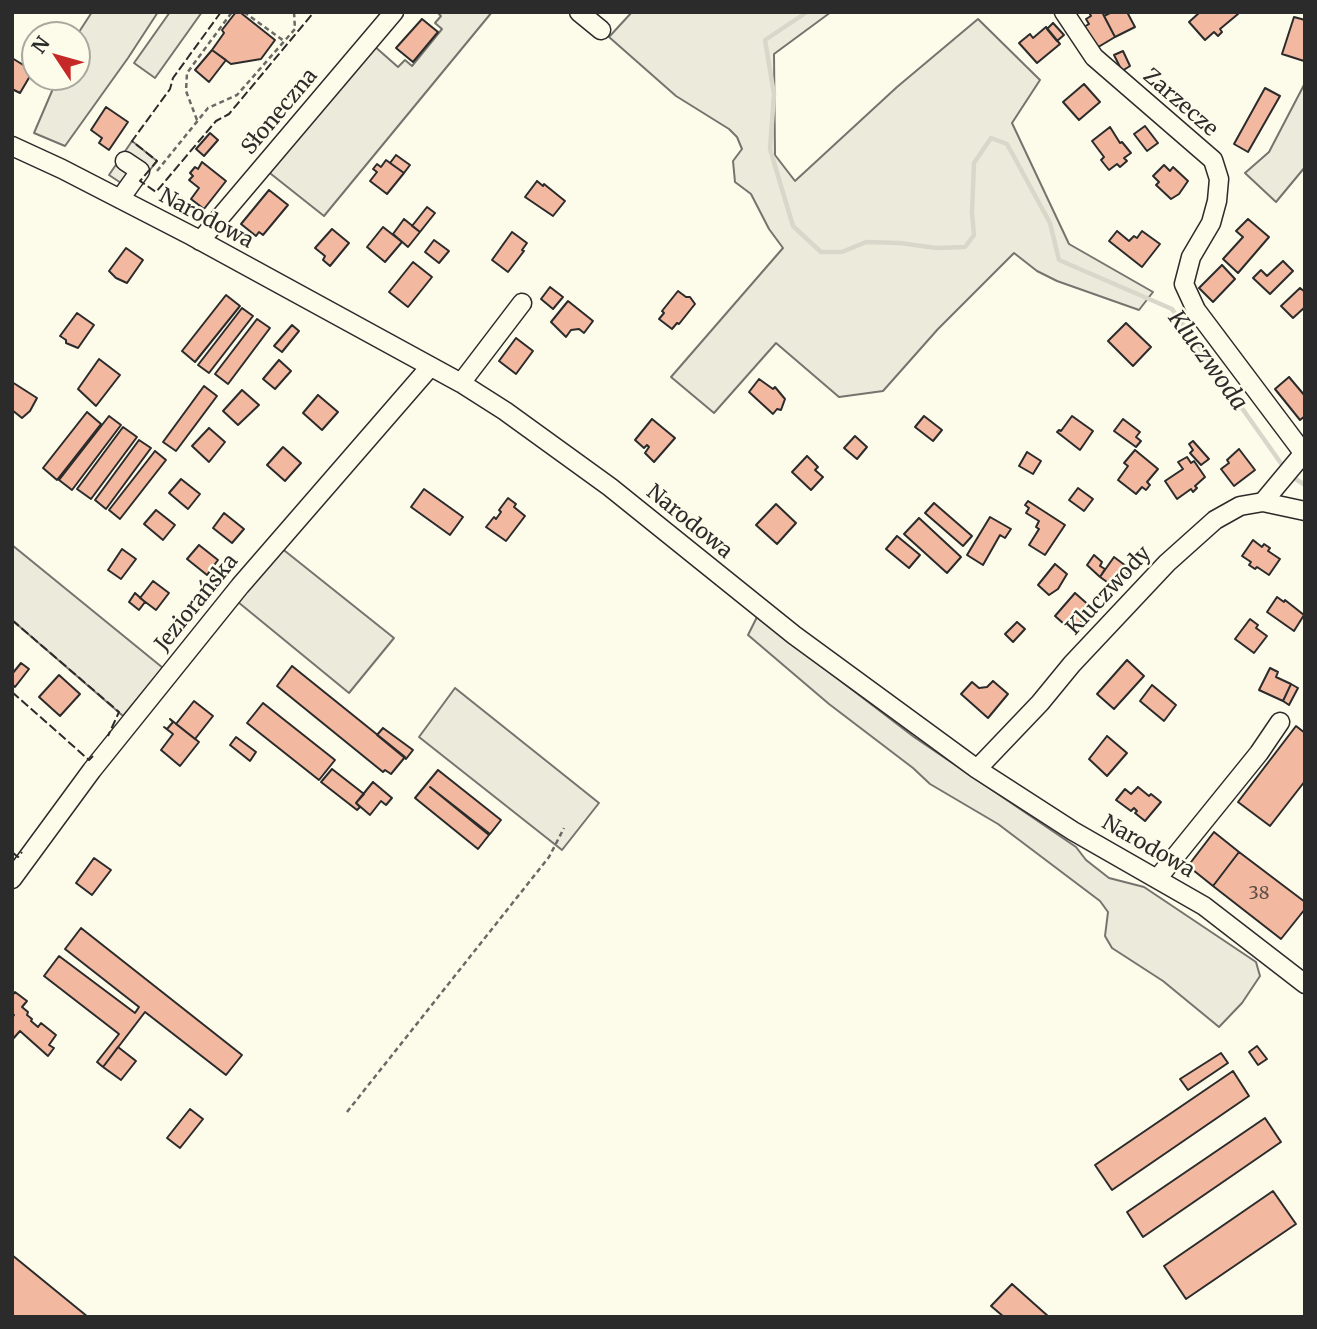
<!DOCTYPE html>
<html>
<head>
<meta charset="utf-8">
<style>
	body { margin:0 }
	#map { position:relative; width:1317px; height:1329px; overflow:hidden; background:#fdfbea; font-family:Merriweather,serif }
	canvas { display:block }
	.frame { position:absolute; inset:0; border:14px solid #2b2b2b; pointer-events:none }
	.north { position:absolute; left:21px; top:21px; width:70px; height:70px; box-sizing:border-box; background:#fdfbea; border:2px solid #a9a89e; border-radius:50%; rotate:306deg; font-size:19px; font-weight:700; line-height:28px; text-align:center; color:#2b2b2b }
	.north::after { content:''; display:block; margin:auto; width:24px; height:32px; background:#c62828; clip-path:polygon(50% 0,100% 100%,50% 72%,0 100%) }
</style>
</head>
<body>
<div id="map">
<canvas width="1317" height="1329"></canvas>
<div class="frame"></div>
<div class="north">N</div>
</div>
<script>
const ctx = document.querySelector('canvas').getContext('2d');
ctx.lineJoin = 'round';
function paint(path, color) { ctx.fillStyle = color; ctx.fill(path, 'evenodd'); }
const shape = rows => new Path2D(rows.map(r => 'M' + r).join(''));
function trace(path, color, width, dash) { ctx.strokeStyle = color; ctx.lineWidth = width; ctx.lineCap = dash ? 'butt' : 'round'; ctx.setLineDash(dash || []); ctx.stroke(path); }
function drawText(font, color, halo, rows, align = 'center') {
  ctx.font = font + ' Merriweather,serif'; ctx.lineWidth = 5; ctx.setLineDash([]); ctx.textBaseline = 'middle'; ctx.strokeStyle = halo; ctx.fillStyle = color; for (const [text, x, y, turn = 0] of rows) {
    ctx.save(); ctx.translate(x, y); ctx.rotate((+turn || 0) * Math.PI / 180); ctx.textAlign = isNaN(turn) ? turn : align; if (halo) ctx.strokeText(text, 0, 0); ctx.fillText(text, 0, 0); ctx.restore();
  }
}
const green = shape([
	[92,12,158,12,128,58,65,146,34,133,58,77,77,77,77,35,92,12],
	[437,12,492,12,324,216,266,170,373,45,398,67,405,60,412,66,442,29,435,23,441,16,437,12],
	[632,12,831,12,774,54,775,155,795,181,897,87,978,19,1040,80,1012,123,1069,244,1153,292,1139,310,1057,281,1037,271,1014,253,938,329,883,391,839,397,776,343,714,413,671,377,783,248,769,229,751,194,735,182,733,161,742,149,737,137,729,129,676,96,609,37,632,12],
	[1305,83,1305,167,1276,202,1245,173,1269,152,1305,83],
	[12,545,163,668,123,716,12,620,12,545],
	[280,547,394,638,349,693,238,602,280,547],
	[757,617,914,737,1076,847,1086,860,1109,878,1144,887,1256,962,1260,976,1242,1003,1219,1027,1163,981,1112,948,1105,936,1108,912,1100,901,998,824,930,784,913,768,829,704,748,635,757,617],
	[455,688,599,803,562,850,419,737,455,688]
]);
paint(green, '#ecebdb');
trace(green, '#74746e', 2);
const parking = shape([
	[170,12,202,12,155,78,134,63,170,12],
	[132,141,157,161,133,191,109,175,132,141]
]);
paint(parking, '#eceadb');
trace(parking, '#74746e', 2);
trace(shape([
	[807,12,765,40,774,94,770,149,793,226,821,252,842,252,866,242,900,243,936,248,965,247,974,235,972,213,974,163,991,138,1007,144,1050,223,1059,260,1172,309,1285,469],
	[1291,476,1305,485]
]), '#d8d7c9', 4.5);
const building = shape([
	[236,12,241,13,275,40,261,59,231,64,212,50,224,33,222,30,236,12],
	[1089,12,1102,12,1115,37,1095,49,1082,28,1089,24,1086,19,1091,16,1089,12],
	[1112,12,1127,12,1135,27,1115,37,1104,16,1112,12],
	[1200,12,1236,12,1238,14,1220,29,1222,32,1218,36,1214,32,1205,40,1189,22,1200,12],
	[1294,17,1305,20,1304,61,1282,54,1294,17],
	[422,19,438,32,413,62,396,48,422,19],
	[1053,23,1064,35,1057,41,1047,29,1053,23],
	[1046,27,1060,44,1037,63,1019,43,1030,34,1033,38,1046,27],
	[212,50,226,60,209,82,195,70,212,50],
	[1123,51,1130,66,1122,71,1114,55,1123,51],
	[12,58,33,71,20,93,12,89,12,58],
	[1084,84,1100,102,1079,120,1063,102,1084,84],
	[1265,88,1280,96,1248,152,1234,144,1265,88],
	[106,107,128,122,109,150,99,143,102,138,91,130,106,107],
	[1145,126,1158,143,1147,151,1134,134,1145,126],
	[1110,127,1120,143,1122,142,1131,153,1124,158,1127,161,1120,167,1117,164,1109,170,1101,160,1104,157,1092,141,1110,127],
	[210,133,218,140,204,156,196,149,210,133],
	[396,155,410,165,404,173,390,163,396,155],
	[386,160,404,173,387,194,370,181,377,172,373,169,377,164,381,167,386,160],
	[202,162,226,181,204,209,191,199,199,188,189,180,193,176,190,173,195,167,198,169,202,162],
	[1164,165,1170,171,1173,167,1188,181,1179,194,1171,199,1156,185,1159,182,1153,176,1164,165],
	[537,181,543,186,544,184,565,201,553,216,525,197,537,181],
	[269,190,288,205,263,235,259,232,256,236,241,224,269,190],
	[427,207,435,213,420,232,412,226,427,207],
	[404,219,420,232,408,247,393,234,404,219],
	[1248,219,1269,237,1238,273,1223,259,1243,237,1236,231,1248,219],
	[383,227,402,242,385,262,367,247,383,227],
	[332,229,349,243,330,266,323,260,325,256,315,248,332,229],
	[1117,231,1129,241,1134,236,1137,238,1142,231,1160,244,1142,267,1109,241,1117,231],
	[512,232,527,243,522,250,524,251,508,272,492,260,512,232],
	[434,240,449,251,439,263,425,252,434,240],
	[126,248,143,260,127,283,116,278,109,271,126,248],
	[1283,261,1293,271,1270,294,1253,278,1261,270,1267,276,1283,261],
	[413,262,432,277,408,307,389,292,413,262],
	[1222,265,1235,279,1213,302,1199,288,1222,265],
	[550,287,563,297,553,309,541,299,550,287],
	[1300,288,1305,292,1305,307,1293,318,1281,306,1300,288],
	[678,291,686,297,690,297,695,304,679,324,677,323,672,329,659,319,664,313,662,311,678,291],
	[226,295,240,306,195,362,182,351,226,295],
	[568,301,593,321,584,333,579,329,571,330,566,337,551,322,568,301],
	[242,308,253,316,209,373,198,365,242,308],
	[77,313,94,325,78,348,66,343,66,340,60,336,77,313],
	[257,319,270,328,228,384,215,374,257,319],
	[1126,323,1151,347,1133,366,1108,341,1126,323],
	[292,325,299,331,282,352,274,346,292,325],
	[516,338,533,351,516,374,499,361,516,338],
	[99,359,120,375,96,406,78,389,99,359],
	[279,360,291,371,275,389,263,379,279,360],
	[1289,377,1305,396,1305,416,1300,420,1275,389,1289,377],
	[759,379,773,389,775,387,785,399,781,410,777,409,773,414,749,392,759,379],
	[12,382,37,398,30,411,22,418,12,410,12,382],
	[204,386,217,396,176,451,163,442,204,386],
	[242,390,259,405,238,425,223,411,242,390],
	[318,395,338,412,322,430,303,413,318,395],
	[87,412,101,424,57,480,43,468,87,412],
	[109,416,121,425,72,490,59,480,109,416],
	[924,416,942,430,933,441,915,427,924,416],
	[1072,416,1093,431,1080,450,1057,432,1059,430,1061,431,1072,416],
	[652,419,675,438,654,462,645,453,649,447,647,445,644,448,635,440,652,419],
	[1123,419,1140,432,1136,437,1141,441,1136,447,1114,431,1123,419],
	[123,427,137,437,91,499,77,489,123,427],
	[209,428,225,442,209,462,192,446,209,428],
	[855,436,867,447,857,459,844,448,855,436],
	[139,440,151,448,106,509,95,500,139,440],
	[1193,441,1209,459,1201,465,1190,453,1193,450,1189,444,1193,441],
	[283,447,301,463,285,481,267,465,283,447],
	[1239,449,1255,470,1234,486,1221,469,1229,463,1227,460,1239,449],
	[1135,450,1158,469,1147,482,1150,485,1146,490,1142,487,1136,494,1118,480,1128,466,1124,463,1135,450],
	[155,451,166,460,120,519,109,510,155,451],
	[1027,452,1041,461,1033,474,1019,466,1027,452],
	[807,456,818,467,815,470,823,477,811,490,792,472,807,456],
	[1187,457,1191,463,1194,461,1205,477,1195,486,1197,488,1193,492,1191,489,1177,499,1165,481,1183,469,1178,462,1187,457],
	[181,479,200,494,188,509,169,493,181,479],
	[1078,488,1093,499,1084,511,1069,500,1078,488],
	[424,489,463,517,450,535,411,507,424,489],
	[508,498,516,504,514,507,525,516,506,541,486,527,494,517,496,519,501,512,499,510,508,498],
	[1028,501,1065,525,1045,555,1029,545,1039,529,1036,527,1039,521,1026,513,1029,508,1025,505,1028,501],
	[934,503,972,536,963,546,925,513,934,503],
	[776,504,796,523,777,544,756,525,776,504],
	[156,510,175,525,163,540,144,524,156,510],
	[224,513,244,529,232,543,213,528,224,513],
	[990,517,1011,529,1005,538,1000,535,983,565,967,555,990,517],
	[919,518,961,557,947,573,904,534,919,518],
	[897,536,920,555,909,568,886,549,897,536],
	[1253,540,1262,547,1264,544,1270,548,1268,551,1280,559,1269,575,1257,567,1255,569,1249,565,1251,562,1242,556,1253,540],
	[199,545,218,560,207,575,187,559,199,545],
	[122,549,136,559,121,579,108,570,122,549],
	[1094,555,1102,562,1100,566,1105,569,1100,577,1087,565,1094,555],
	[1114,557,1130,569,1117,589,1100,577,1114,557],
	[1055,564,1067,574,1058,589,1049,595,1038,585,1055,564],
	[153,581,169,593,156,610,140,598,153,581],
	[135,593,145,602,139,610,129,602,135,593],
	[1075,593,1092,608,1085,616,1088,619,1084,624,1082,621,1073,632,1055,616,1075,593],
	[1277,597,1284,602,1285,600,1304,615,1294,631,1267,612,1277,597],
	[1250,619,1258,625,1256,628,1267,636,1254,653,1235,639,1250,619],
	[1017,622,1025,629,1013,642,1005,634,1017,622],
	[1127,660,1144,676,1114,709,1097,694,1127,660],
	[21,663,29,669,15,687,12,684,12,674,21,663],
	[292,666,405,757,391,774,385,770,383,772,277,686,292,666],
	[1270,668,1278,672,1276,677,1291,684,1283,701,1259,690,1270,668],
	[59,675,80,694,60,716,39,697,59,675],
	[993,681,1008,694,988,718,961,694,972,682,979,688,987,687,993,681],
	[1291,684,1298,688,1289,705,1283,701,1291,684],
	[1152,685,1176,705,1164,721,1140,701,1152,685],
	[194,701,213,716,195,739,176,724,194,701],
	[263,703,335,760,319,780,247,723,263,703],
	[170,719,199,742,180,766,161,750,173,734,164,727,167,729,173,722,170,719],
	[1296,726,1305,733,1305,781,1270,826,1238,802,1296,726],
	[383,728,413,750,406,759,377,735,383,728],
	[1107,736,1127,753,1107,776,1089,759,1107,736],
	[236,737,256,752,250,761,230,745,236,737],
	[332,769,364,794,356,803,360,807,357,810,321,782,332,769],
	[438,770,501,820,490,834,430,787,489,835,478,849,415,798,438,770],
	[373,782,392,798,386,805,381,801,370,815,356,803,373,782],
	[1138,787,1149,796,1151,794,1161,802,1145,821,1135,813,1137,811,1134,808,1131,811,1116,800,1125,789,1131,794,1138,787],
	[1214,832,1239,852,1213,886,1188,866,1214,832],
	[1239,852,1305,902,1305,909,1281,939,1213,886,1239,852],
	[94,858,111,870,92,895,76,883,94,858],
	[81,928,242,1055,226,1075,145,1012,103,1067,97,1062,119,1034,44,976,59,956,135,1013,139,1007,65,949,81,928],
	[15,992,27,1001,22,1007,28,1012,27,1015,32,1019,31,1021,38,1027,41,1023,56,1035,49,1045,54,1048,48,1056,20,1031,12,1040,12,1018,14,1015,12,1014,12,996,15,992],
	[1257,1046,1267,1059,1258,1065,1249,1052,1257,1046],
	[118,1047,136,1061,121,1080,103,1067,118,1047],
	[1221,1053,1228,1063,1188,1090,1180,1079,1221,1053],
	[1233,1071,1249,1096,1112,1190,1095,1165,1233,1071],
	[190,1109,203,1119,180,1148,167,1138,190,1109],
	[1265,1118,1281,1142,1143,1237,1127,1212,1265,1118],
	[1273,1191,1296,1224,1186,1299,1164,1266,1273,1191],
	[12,1255,88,1317,12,1317,12,1255],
	[1012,1284,1049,1317,1004,1317,991,1306,1012,1284]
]);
paint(building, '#f2b8a0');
trace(building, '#2b2b2b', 2);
const minor = shape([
	[579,12,601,30],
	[1064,12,1094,57,1213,160,1219,179,1217,201,1211,223,1191,257,1184,284,1196,310,1305,455],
	[12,146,62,169,192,236,461,383,505,411,610,487,794,635,977,769,1073,831,1204,906,1305,984],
	[120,199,140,171,125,161],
	[200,241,394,12],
	[461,383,522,303],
	[1263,502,1303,454],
	[977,769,1040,703,1072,664,1167,563,1215,520,1240,506,1263,502,1305,511],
	[12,879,92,770,240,586,430,367],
	[1157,879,1259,753,1280,722]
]);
trace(minor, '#2b2b2b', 21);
trace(shape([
	[244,12,284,41],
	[197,120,186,91,187,73,232,12],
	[157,171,208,108,237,95,295,29,294,12],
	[347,1112,549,857,564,828]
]), '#6a6964', 2.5, [5, 3.5]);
trace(minor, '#fdfbea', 18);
trace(shape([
	[221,12,173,78,170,89,132,141,157,161,140,181,156,192,216,121,229,114,314,12],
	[12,620,119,712,108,736],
	[12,692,89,760,93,756],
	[12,852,18,857,22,852]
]), '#2b2b2b', 2, [9, 3.5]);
drawText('18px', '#5d4e48', null, [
	["38",1259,894]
]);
drawText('21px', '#2b2b2b', '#fdfbea', [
	["Zarzecze",1180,103,41],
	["Słoneczna",280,112,-50],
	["Narodowa",206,219,28],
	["Narodowa",689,522,39],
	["Kluczwody",1109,591,-47],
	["Jeziorańska",197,603,-51],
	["Narodowa",1148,847,30]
]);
drawText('italic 23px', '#2b2b2b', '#fdfbea', [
	["Kluczwoda",1207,361,54]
]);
</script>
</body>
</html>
